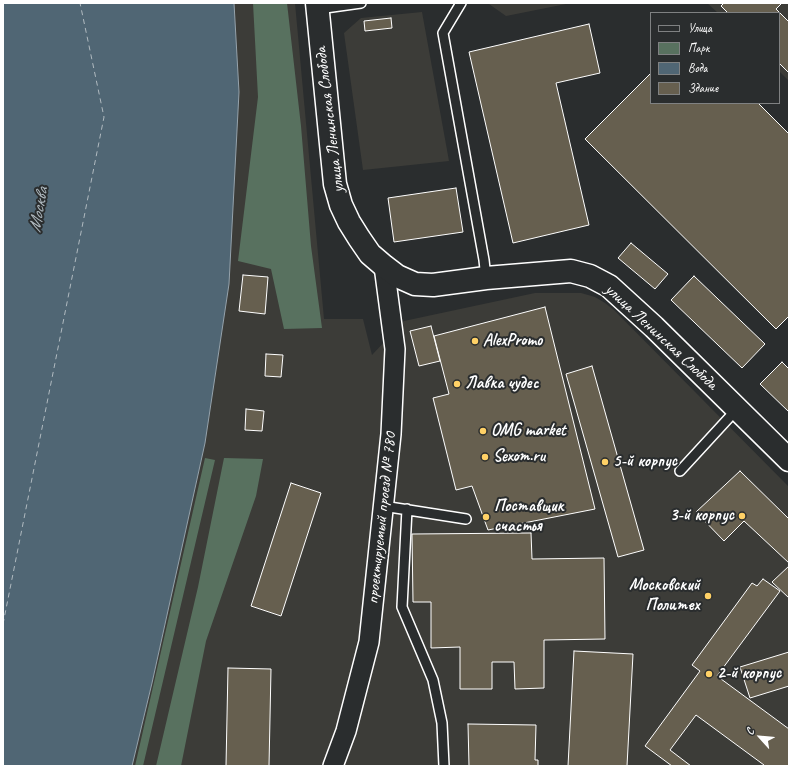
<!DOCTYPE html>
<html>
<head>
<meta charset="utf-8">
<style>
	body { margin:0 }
	#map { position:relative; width:792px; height:769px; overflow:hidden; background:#2a2d2e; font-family:Caveat,sans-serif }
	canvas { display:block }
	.frame { position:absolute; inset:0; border:4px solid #fff; pointer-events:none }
	.legend { position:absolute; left:650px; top:12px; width:130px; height:92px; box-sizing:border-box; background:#2a2d2e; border:1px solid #7f8182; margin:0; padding:5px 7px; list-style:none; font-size:12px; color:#fff }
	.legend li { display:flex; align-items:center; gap:8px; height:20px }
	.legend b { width:20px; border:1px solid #7f8182 }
	.north { position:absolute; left:740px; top:717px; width:40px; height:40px; -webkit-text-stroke:3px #2a2d2e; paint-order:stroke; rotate:297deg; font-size:11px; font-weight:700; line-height:16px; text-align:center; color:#fff }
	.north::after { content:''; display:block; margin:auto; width:14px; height:18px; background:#fff; clip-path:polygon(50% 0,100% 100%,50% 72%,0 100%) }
</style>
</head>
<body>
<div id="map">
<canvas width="792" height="769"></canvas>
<div class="frame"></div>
<ul class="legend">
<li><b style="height:5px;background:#2a2d2e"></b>Улица</li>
<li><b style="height:11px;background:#58715f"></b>Парк</li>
<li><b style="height:11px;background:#506674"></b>Вода</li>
<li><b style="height:11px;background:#665f4f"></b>Здание</li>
</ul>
<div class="north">С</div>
</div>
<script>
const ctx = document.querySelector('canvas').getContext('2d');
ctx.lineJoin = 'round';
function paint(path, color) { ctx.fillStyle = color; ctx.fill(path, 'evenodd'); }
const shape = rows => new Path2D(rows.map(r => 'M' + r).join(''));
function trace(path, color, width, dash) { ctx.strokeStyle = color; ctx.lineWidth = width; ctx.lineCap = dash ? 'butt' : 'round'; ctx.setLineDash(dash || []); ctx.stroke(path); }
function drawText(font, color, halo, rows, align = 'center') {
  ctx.font = font + ' Caveat,sans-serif'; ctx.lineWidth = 4; ctx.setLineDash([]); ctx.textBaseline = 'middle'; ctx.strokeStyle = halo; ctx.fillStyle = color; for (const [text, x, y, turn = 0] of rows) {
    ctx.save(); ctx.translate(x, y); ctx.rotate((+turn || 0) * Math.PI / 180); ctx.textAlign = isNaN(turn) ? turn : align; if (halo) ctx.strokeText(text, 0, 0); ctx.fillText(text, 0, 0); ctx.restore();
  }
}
paint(shape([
	[234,3,295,3,324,319,363,319,372,355,404,321,535,293,581,293,595,297,605,303,614,310,789,487,789,766,132,766,152,683,205,443,229,284,239,92],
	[489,3,571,3,506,16,489,4],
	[707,3,789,3,789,81,779,71,779,13,718,13],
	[422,12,449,161,363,170,344,33,361,18]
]), '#3c3c38');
paint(shape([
	[253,3,287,3,301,126,311,246,322,328,284,329,271,269,238,261,258,97],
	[205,458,215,460,143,766,135,766],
	[224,458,263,459,256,496,206,641,181,766,156,766,198,587]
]), '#58715f');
const water = shape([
	[3,3,234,3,239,92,229,284,205,443,152,683,132,766,3,766,3,3]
]);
paint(water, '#506674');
trace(water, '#96a3ac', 1);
trace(shape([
	[3,624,104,117,80,3]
]), '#b0bac0', 1, [5, 4]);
const building = shape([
	[724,3,780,3,781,4,776,9,789,22,789,73,779,63,779,13,728,13,721,6,724,3],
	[391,18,392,28,365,31,364,21,391,18],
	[589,24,600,73,556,83,589,225,513,243,469,52,589,24],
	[651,73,651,103,758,103,789,134,789,316,776,329,585,139,651,73],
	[456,188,463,232,394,242,388,198,456,188],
	[631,243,668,274,655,289,618,258,631,243],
	[243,275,268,277,265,314,239,311,243,275],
	[694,276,765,344,742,368,671,300,694,276],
	[545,307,595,509,488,530,472,486,456,490,433,398,449,394,434,336,545,307],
	[431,326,440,361,419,366,410,331,431,326],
	[266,354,283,355,281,377,265,376,266,354],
	[782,362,789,369,789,412,760,384,782,362],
	[592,366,644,550,618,557,566,374,592,366],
	[246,409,264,411,262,431,245,430,246,409],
	[740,471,789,519,789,563,744,521,724,541,696,512,740,471],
	[291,483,321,493,281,616,251,606,291,483],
	[531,533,532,559,604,558,605,639,544,640,544,688,515,689,514,662,492,662,492,689,460,689,460,647,431,648,431,602,413,602,412,534,531,533],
	[789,566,789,598,772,582,789,566],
	[763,579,780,591,717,676,789,729,789,766,764,766,764,765,696,715,670,750,691,766,672,766,645,746,700,671,692,665,752,583,757,586,763,579],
	[574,651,633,654,627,766,568,766,574,651],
	[789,652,789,686,750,698,740,667,789,652],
	[228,668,271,669,269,766,226,766,228,668],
	[468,724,536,725,535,760,538,760,538,766,469,766,468,724]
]);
paint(building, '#665f4f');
trace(building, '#fff', 1);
const service = shape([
	[461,3,443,33,484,260,486,278],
	[318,9,361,3],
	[680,471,737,409],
	[383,506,466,519],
	[407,509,402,607,433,680,442,723,444,766]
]);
const minor = shape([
	[333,766,346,731,369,642,391,434,395,349,384,266]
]);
const tertiary = shape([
	[317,3,335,184,341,205,349,222,359,238,370,254,384,266,397,276,415,284,433,285,486,278,571,271,590,276,609,286,654,327,789,460]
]);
trace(service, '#fff', 12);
trace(minor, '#fff', 22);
trace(tertiary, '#fff', 25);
trace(service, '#2a2d2e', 9);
trace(minor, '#2a2d2e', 19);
trace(tertiary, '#2a2d2e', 22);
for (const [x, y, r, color] of [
	[475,341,4,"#ffd166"],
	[457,384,4,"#ffd166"],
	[483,431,4,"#ffd166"],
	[485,457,4,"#ffd166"],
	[605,462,4,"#ffd166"],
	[742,516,4,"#ffd166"],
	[486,517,4,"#ffd166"],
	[708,596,4,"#ffd166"],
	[709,674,4,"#ffd166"]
]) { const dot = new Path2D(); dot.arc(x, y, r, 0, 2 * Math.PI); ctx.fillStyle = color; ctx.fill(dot); trace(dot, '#2a2d2e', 1.5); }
drawText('17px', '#fff', '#2a2d2e', [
	["улица Ленинская Слобода",330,120,-97],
	["улица Ленинская Слобода",661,337,43],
	["проектируемый проезд № 780",382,518,-84]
]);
drawText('bold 17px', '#fff', '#2a2d2e', [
	["AlexPromo",483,341],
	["Лавка чудес",465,384],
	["OMG market",491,431],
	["Sexom.ru",493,457],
	["5-й корпус",613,462],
	["Поставщик",494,507],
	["счастья",494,527],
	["3-й корпус",734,516,"right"],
	["Московский",700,586,"right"],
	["Политех",700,606,"right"],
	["2-й корпус",717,674]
], 'left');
drawText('italic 18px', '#b0bac0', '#2a2d2e', [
	["Москва",39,210,-80]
]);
</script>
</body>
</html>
